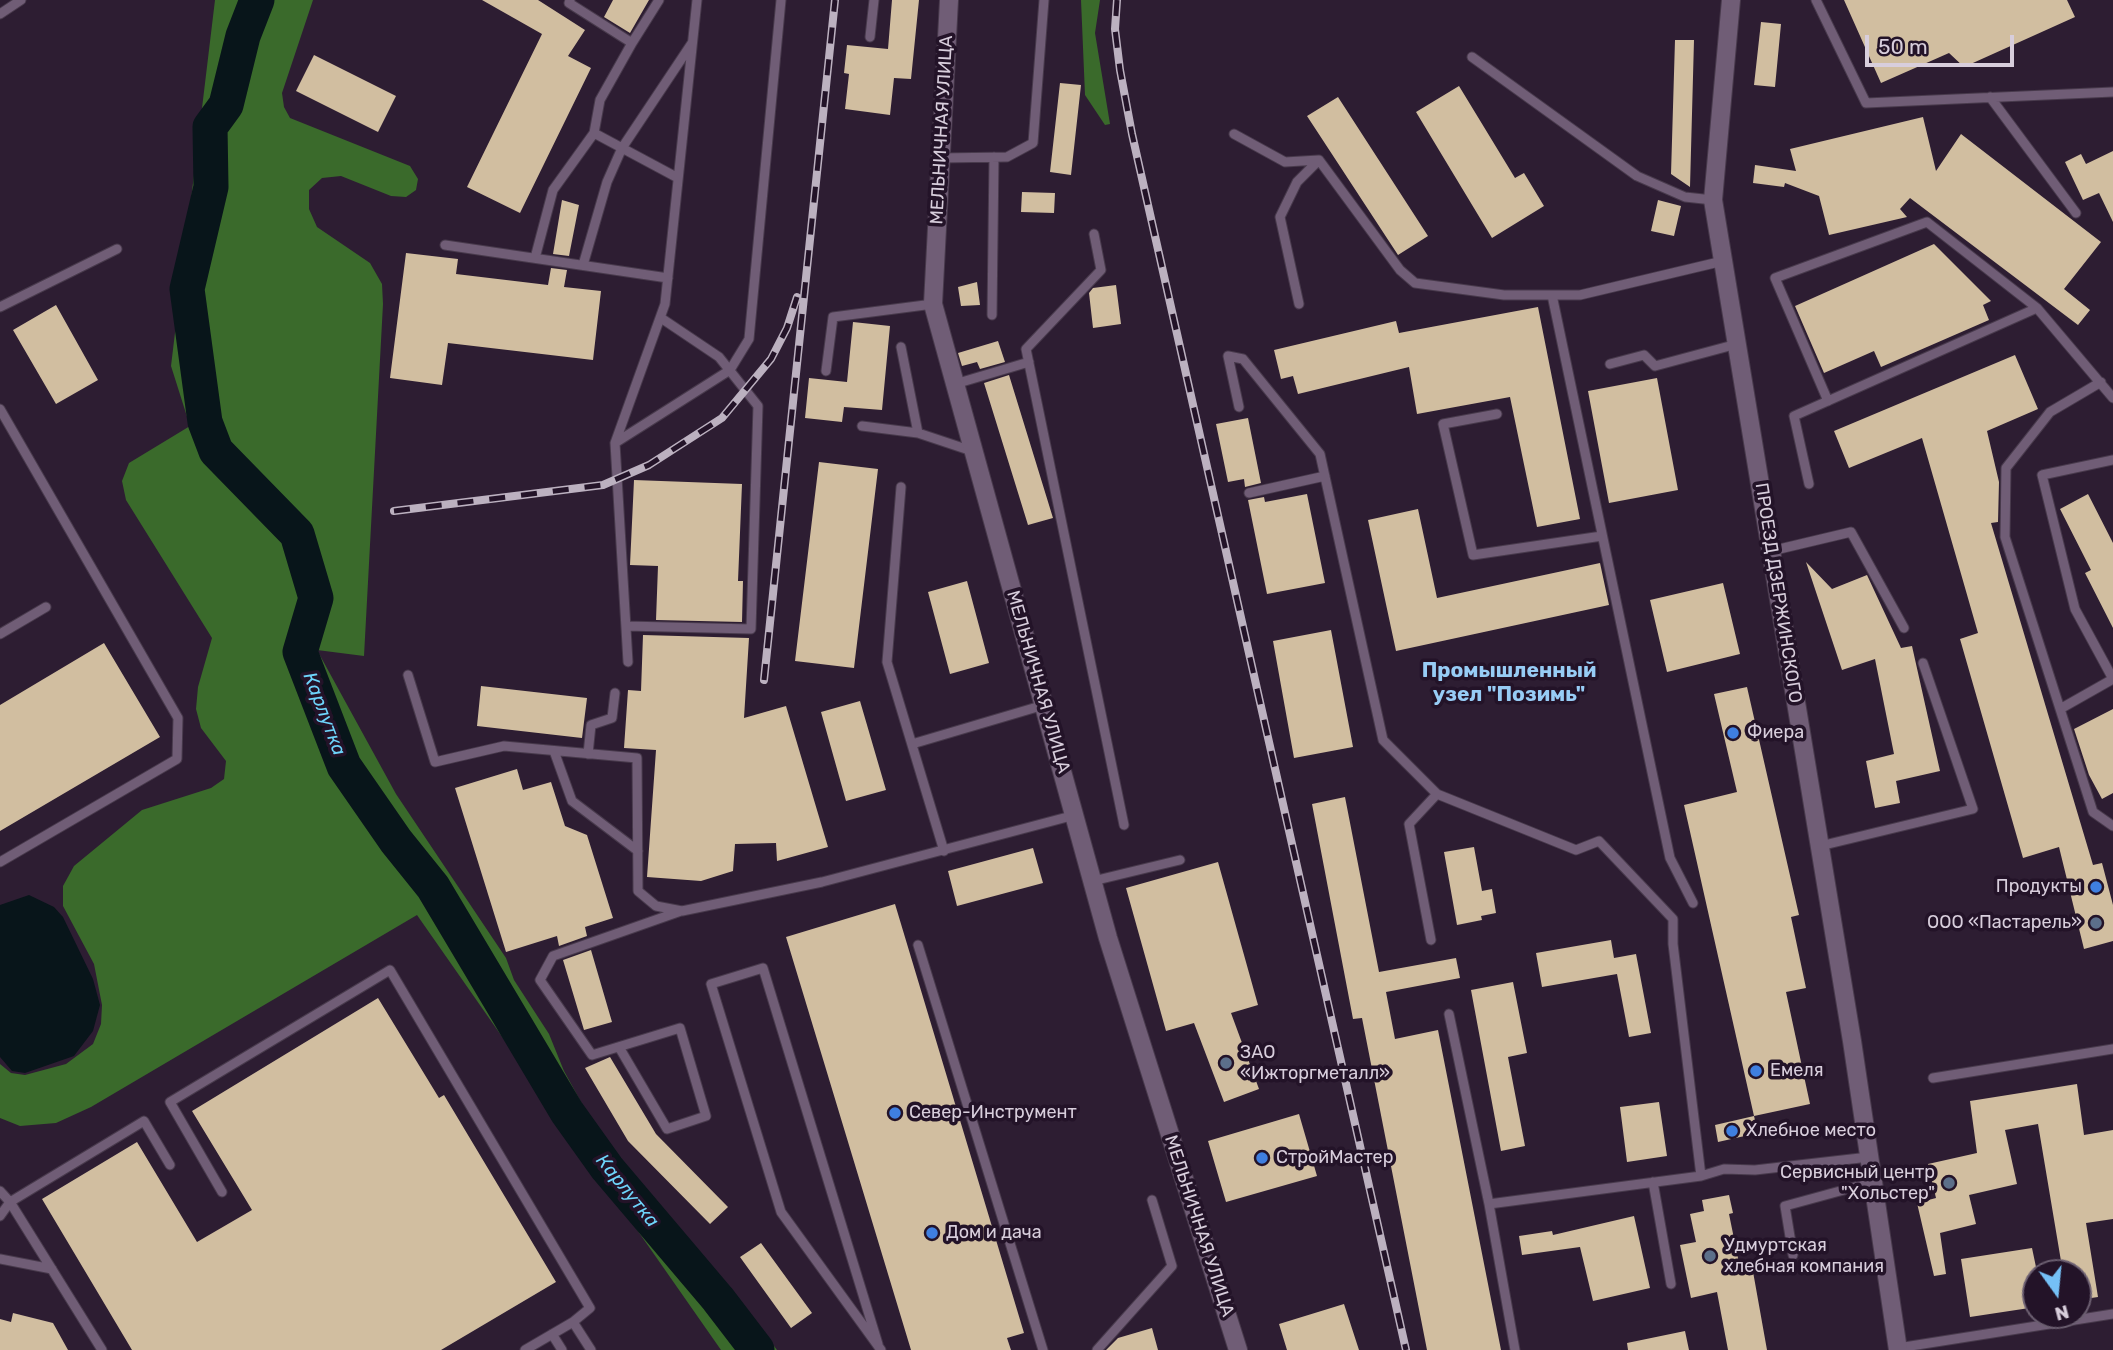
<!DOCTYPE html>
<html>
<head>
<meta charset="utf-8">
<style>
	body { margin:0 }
	#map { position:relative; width:2113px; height:1350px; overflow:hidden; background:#2d1d32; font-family:Rubik,sans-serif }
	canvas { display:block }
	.north { position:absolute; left:2022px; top:1259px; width:70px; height:70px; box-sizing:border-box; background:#231328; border:2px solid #6b5e70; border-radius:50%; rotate:165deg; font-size:19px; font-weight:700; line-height:28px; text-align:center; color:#d8cedc }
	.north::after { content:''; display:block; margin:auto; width:24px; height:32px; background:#75c0f6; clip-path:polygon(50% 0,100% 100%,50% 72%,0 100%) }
	.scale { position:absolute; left:1865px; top:35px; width:149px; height:32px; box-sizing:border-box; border:4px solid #d8cedc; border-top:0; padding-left:9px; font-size:21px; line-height:24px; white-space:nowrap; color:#d8cedc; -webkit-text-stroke:5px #231328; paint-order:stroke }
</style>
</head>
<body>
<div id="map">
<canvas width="2113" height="1350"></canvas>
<div class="north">N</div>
<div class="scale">50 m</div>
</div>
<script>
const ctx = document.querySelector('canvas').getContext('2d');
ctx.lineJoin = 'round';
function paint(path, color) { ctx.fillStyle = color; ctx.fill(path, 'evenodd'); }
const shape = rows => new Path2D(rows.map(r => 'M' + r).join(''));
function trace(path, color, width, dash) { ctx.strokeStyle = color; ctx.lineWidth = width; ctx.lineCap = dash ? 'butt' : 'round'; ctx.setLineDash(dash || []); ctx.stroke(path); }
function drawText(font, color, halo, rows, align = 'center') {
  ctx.font = font + ' Rubik,sans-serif'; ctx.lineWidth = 7; ctx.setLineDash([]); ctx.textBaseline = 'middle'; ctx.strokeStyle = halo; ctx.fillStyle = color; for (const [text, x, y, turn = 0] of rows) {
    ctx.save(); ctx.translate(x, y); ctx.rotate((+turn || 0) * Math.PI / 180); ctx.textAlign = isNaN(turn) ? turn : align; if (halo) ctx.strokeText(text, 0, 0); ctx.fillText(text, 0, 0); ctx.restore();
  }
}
paint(shape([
	[215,0,313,0,282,93,284,107,290,118,410,166,418,179,416,190,406,197,391,196,341,176,322,178,309,190,309,209,317,227,370,263,382,284,383,304,364,656,317,650,396,794,506,958,514,980,549,1034,564,1071,615,1164,730,1287,777,1350,721,1350,417,915,91,1107,56,1123,20,1126,0,1118,0,1064,11,1073,25,1075,66,1064,93,1044,101,1024,102,1005,94,964,63,906,63,886,74,866,142,810,211,788,224,779,226,761,201,728,196,709,198,687,212,638,126,500,122,481,129,463,190,426,171,366],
	[1081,0,1100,0,1095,33,1110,124,1105,125,1085,95]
]), '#3a6a2b');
paint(shape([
	[29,895,54,907,63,917,93,979,100,1005,93,1031,74,1056,25,1073,12,1071,0,1057,0,905]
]), '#08151a');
trace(shape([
	[257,0,243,36,226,105,210,127,211,187,187,289,205,422,216,451,297,534,316,598,300,652,344,766,396,841,433,887,567,1112,607,1168,718,1299,757,1350]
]), '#08151a', 35);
paint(shape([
	[482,0,538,0,585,30,568,56,591,68,520,213,467,187,542,34],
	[613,0,649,0,630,33,604,17],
	[892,0,919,0,911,79,894,78,890,115,845,109,849,74,844,73,847,45,888,49],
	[1844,0,2067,0,2075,17,1964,67,1949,53,1881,83],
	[1761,22,1781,24,1775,87,1754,85],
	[1675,40,1694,40,1690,187,1671,174],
	[314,55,396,96,378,132,296,91],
	[1060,83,1081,85,1071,175,1050,172],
	[1459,86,1515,178,1524,173,1544,206,1492,238,1416,112],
	[1338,97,1428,236,1398,255,1307,116],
	[1923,117,1936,171,1961,134,2101,242,2064,289,2090,310,2078,325,1910,198,1900,209,1907,217,1829,235,1819,196,1785,183,1784,187,1753,183,1755,165,1796,171,1790,149],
	[2113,151,2113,222,2099,193,2083,200,2065,162,2081,154,2086,164],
	[1022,192,1055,193,1054,213,1021,212],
	[562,200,579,205,569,256,553,254],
	[1658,200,1681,206,1674,236,1651,231],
	[1934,244,1991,301,1983,305,1989,320,1881,367,1874,351,1824,373,1795,306],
	[406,253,458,259,456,274,548,285,551,268,567,270,564,287,601,291,593,360,448,343,442,385,390,378],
	[977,282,980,305,961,306,958,287],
	[1116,285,1121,324,1093,328,1089,293,1093,288],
	[56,305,98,380,56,404,13,330],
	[1538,307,1580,519,1537,527,1510,397,1417,414,1409,367,1298,394,1293,376,1281,379,1274,350,1396,321,1399,333],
	[853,322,890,326,882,410,844,407,842,422,805,418,809,378,847,382],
	[998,341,1005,362,980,369,977,362,962,366,958,353],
	[2015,355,2038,409,1987,431,1999,482,1998,522,1991,523,2093,865,2102,863,2113,905,2113,941,2084,949,2059,847,2023,858,1960,639,1978,633,1922,438,1849,468,1834,431],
	[1009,375,1053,518,1028,525,984,383],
	[1657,378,1678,490,1609,503,1588,391],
	[1248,418,1261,483,1245,487,1244,479,1228,482,1216,424],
	[819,462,878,469,854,668,795,661],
	[634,480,742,484,738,581,743,581,742,622,656,620,658,566,630,565],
	[1307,494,1325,583,1267,594,1248,500,1264,497,1265,502],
	[2088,494,2113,543,2113,628,2085,573,2091,570,2060,509],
	[1418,509,1437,598,1600,563,1609,605,1396,651,1368,520],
	[1806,562,1832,589,1867,575,1901,648,1912,646,1940,771,1896,781,1900,803,1875,808,1866,761,1894,754,1875,659,1842,670],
	[967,581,989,663,950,674,928,592],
	[1723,583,1740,654,1667,672,1650,600],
	[1331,630,1353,747,1294,758,1273,641],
	[643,635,749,638,744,718,786,706,828,847,777,861,776,843,735,844,733,871,701,881,647,877,656,750,624,748,628,690,641,691],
	[104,643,160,737,0,831,0,705],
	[481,686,587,698,582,738,477,726],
	[1747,687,1799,915,1791,917,1806,988,1786,992,1810,1104,1754,1116,1684,805,1737,792,1714,694],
	[860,701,886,790,846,801,821,712],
	[2113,709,2113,793,2102,799,2089,775,2074,729],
	[517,769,523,790,551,782,565,826,587,835,613,918,585,927,587,936,559,946,557,936,506,952,455,788],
	[1345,797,1379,972,1456,958,1460,978,1386,992,1395,1039,1438,1030,1501,1350,1427,1350,1362,1018,1353,1019,1312,804],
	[1474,847,1482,891,1492,889,1496,913,1481,916,1482,920,1457,925,1444,852],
	[1033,848,1043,883,957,906,948,871],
	[1218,862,1258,1005,1231,1013,1259,1089,1224,1102,1194,1023,1166,1031,1126,888],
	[895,904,1024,1333,1007,1338,1011,1350,911,1350,786,937],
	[1611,940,1614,958,1636,954,1651,1033,1629,1037,1617,974,1542,987,1536,953],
	[591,950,612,1022,584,1030,563,960],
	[1513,982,1527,1053,1508,1057,1525,1146,1501,1151,1471,990],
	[378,998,439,1098,444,1095,556,1282,441,1350,132,1350,42,1199,137,1142,197,1242,252,1210,192,1111],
	[610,1057,656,1134,728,1207,710,1224,628,1141,585,1068],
	[2077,1084,2084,1135,2113,1130,2113,1219,2086,1223,2098,1297,2078,1300,2078,1273,2063,1273,2038,1124,2005,1130,2017,1184,1969,1195,1976,1224,1940,1233,1946,1274,1934,1276,1917,1203,1936,1198,1928,1164,1977,1153,1970,1101],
	[1659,1102,1667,1156,1627,1162,1620,1107],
	[1299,1114,1317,1176,1226,1202,1208,1141],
	[1754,1116,1758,1133,1718,1142,1715,1125],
	[1729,1195,1733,1213,1729,1214,1740,1268,1752,1266,1767,1350,1728,1350,1717,1292,1691,1298,1680,1245,1696,1242,1690,1214,1704,1211,1702,1200],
	[1634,1216,1650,1288,1593,1301,1580,1247,1522,1255,1519,1236,1552,1231,1553,1235],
	[761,1243,812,1313,791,1328,740,1257],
	[2032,1248,2036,1267,2036,1307,1970,1317,1961,1259],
	[1344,1304,1359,1350,1287,1350,1279,1324],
	[13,1313,53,1323,68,1350,0,1350,0,1319,11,1322],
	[1152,1328,1158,1350,1106,1350,1118,1338],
	[1685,1331,1689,1350,1628,1350,1627,1343]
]), '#d1bea0');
const service = shape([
	[570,0,569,3,632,43,659,0],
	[1816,0,1866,103,2113,92],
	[0,14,21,0],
	[870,37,874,0],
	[632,43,600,100,594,133,678,178],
	[1472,57,1637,176,1685,197,1713,200],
	[1990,97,2076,213],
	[1234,134,1285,162,1319,160],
	[940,158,1007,157,1033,143,1044,0],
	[1094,234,1101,270,1026,349,1124,825],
	[445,245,668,278],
	[535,258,553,190,594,133],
	[583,265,607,182,622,148,692,43],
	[1552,295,1670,858,1693,903],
	[1299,304,1280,217,1297,182,1319,160,1400,270,1415,283,1504,295,1580,295,1723,261],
	[0,307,117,249],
	[992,315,994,157],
	[901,347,918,433,972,451],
	[1610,364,1644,355,1655,366,1737,344],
	[826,371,833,317,933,304],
	[2101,382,2050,412,2006,468,2005,537,2093,812,2113,826],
	[955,384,1029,362],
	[1828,401,1775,278,1927,222,2037,308,2113,398],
	[1239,407,1228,356,1243,359,1320,454,1383,740,1437,794],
	[0,409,178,718,177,759,0,862],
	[1497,414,1443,424,1473,555,1602,536],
	[862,426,918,433],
	[615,443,730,370,749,339,781,0],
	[1809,484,1794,416,2037,308],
	[901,487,887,662,944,851],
	[1249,493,1325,476],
	[1771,551,1851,532,1904,628],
	[626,626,751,629,758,406,719,357,661,318],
	[0,634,46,607],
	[628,662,615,443,665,304,697,0],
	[408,675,435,762,504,746,637,758,638,891,656,906,682,911,822,882,1075,815],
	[2113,679,2075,609,2042,475,2113,460],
	[2060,709,2113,679],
	[912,744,1044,705],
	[554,751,572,801,638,851],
	[588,754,591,725,612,718,615,693],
	[1820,846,1973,809,1923,663],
	[1093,881,1180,860],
	[1431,940,1409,824,1437,794,1576,850,1599,841,1673,919,1673,944,1701,1176,1724,1169,1755,1170,1869,1157],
	[918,945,1043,1350],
	[1449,1014,1489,1204],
	[619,1047,667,1129,706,1116,680,1028,592,1055,540,980,553,956,681,911],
	[1933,1078,2113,1049],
	[1653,1182,1671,1284],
	[0,1191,10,1202,0,1216],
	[222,1192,170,1102,390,970,590,1308,573,1322],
	[1793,1255,1785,1206,1873,1182],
	[0,1259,52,1269],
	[552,1334,562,1350],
	[878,1344,763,968,711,984,781,1212,881,1350],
	[1898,1348,2113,1314],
	[102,1350,10,1202,144,1121,170,1165],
	[525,1350,573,1322,591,1350],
	[1097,1350,1172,1266,1152,1200],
	[1515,1350,1489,1204,1701,1176]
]);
const minor = shape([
	[949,0,933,304,1108,938,1238,1350],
	[1731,0,1713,200,1852,1041,1898,1350]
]);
trace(service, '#483a4c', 11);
trace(minor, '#483a4c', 20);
trace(service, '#705d76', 9);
trace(minor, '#705d76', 18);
const rail = shape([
	[1117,0,1115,29,1120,70,1132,134,1406,1350],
	[394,511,603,485,649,465,722,418,771,359,787,328,797,297],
	[764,680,835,0]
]);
trace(rail, '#bcb1c0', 8);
trace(rail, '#231328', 5, [16]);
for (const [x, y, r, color] of [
	[1733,733,7,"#3f7fe0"],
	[2096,887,7,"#3f7fe0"],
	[2096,923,7,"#5c6f8a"],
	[1226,1063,7,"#5c6f8a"],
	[1756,1071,7,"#3f7fe0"],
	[895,1113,7,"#3f7fe0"],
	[1732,1131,7,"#3f7fe0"],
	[1262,1158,7,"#3f7fe0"],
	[1949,1183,7,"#5c6f8a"],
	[932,1233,7,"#3f7fe0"],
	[1710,1256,7,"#5c6f8a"]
]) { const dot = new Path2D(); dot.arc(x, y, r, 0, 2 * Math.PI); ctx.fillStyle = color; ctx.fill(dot); trace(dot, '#231328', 2.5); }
drawText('18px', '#d8cedc', '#231328', [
	["МЕЛЬНИЧНАЯ УЛИЦА",942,130,-87],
	["ПРОЕЗД ДЗЕРЖИНСКОГО",1778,593,81],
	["МЕЛЬНИЧНАЯ УЛИЦА",1038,682,74],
	["МЕЛЬНИЧНАЯ УЛИЦА",1199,1226,72]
]);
drawText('18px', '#d8cedc', '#231328', [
	["Фиера",1747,733],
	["Продукты",2082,887,"right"],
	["ООО «Пастарель»",2082,923,"right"],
	["ЗАО",1240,1053],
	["«Ижторгметалл»",1240,1074],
	["Емеля",1770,1071],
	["Север-Инструмент",909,1113],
	["Хлебное место",1746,1131],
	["СтройМастер",1276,1158],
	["Сервисный центр",1935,1173,"right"],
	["\"Хольстер\"",1935,1194,"right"],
	["Дом и дача",946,1233],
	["Удмуртская",1724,1246],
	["хлебная компания",1724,1267]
], 'left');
drawText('italic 19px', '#6ed5fb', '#231328', [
	["Карлутка",324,714,69],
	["Карлутка",627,1191,51]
]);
drawText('bold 21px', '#97ccf5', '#231328', [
	["Промышленный",1509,671],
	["узел \"Позимь\"",1509,695]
]);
</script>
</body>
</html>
